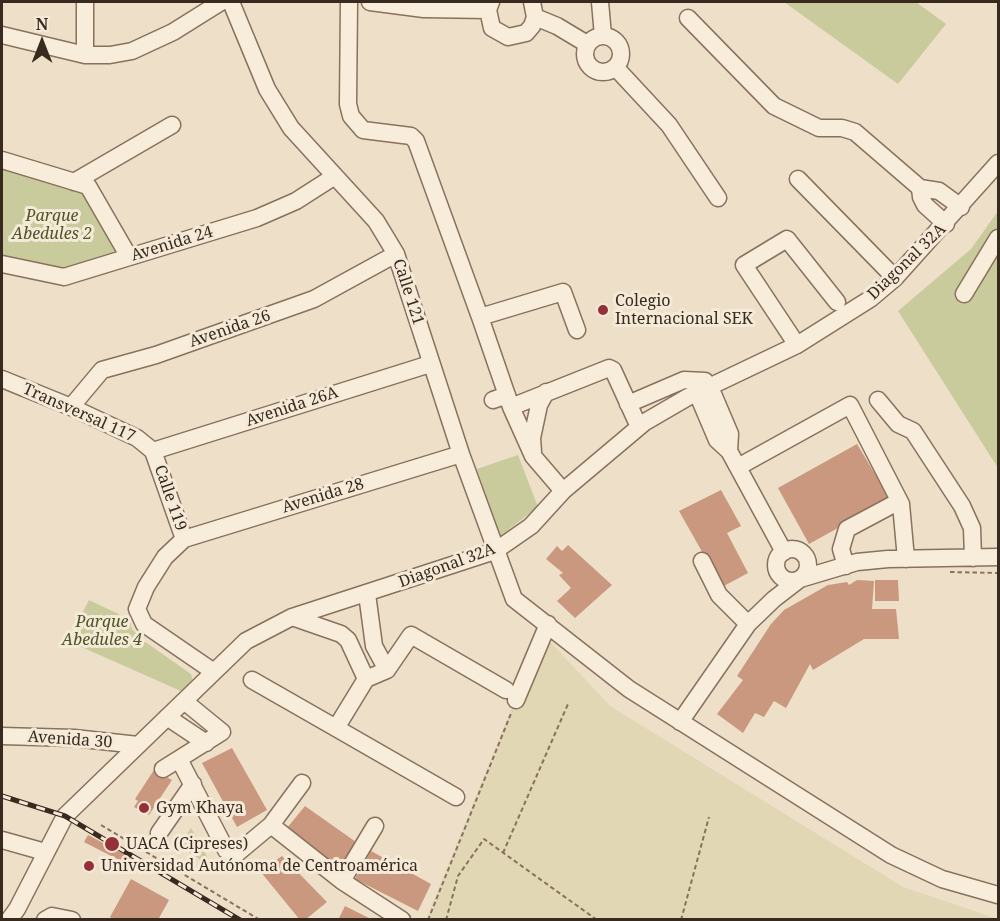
<!DOCTYPE html>
<html>
<head>
<meta charset="utf-8">
<style>
	body { margin:0 }
	#map { position:relative; width:1000px; height:921px; overflow:hidden; background:#eddfc8; font-family:"Noto Serif",serif }
	canvas { display:block }
	.frame { position:absolute; inset:0; border:3px solid #392a20; pointer-events:none }
	.north { position:absolute; left:12px; top:12px; width:60px; height:60px; -webkit-text-stroke:4px #f5ead7; paint-order:stroke; rotate:0deg; font-size:16px; font-weight:700; line-height:24px; text-align:center; color:#392a20 }
	.north::after { content:''; display:block; margin:auto; width:21px; height:27px; background:#392a20; clip-path:polygon(50% 0,100% 100%,50% 72%,0 100%) }
</style>
</head>
<body>
<div id="map">
<canvas width="1000" height="921"></canvas>
<div class="frame"></div>
<div class="north">N</div>
</div>
<script>
const ctx = document.querySelector('canvas').getContext('2d');
ctx.lineJoin = 'round';
function paint(path, color) { ctx.fillStyle = color; ctx.fill(path, 'evenodd'); }
const shape = rows => new Path2D(rows.map(r => 'M' + r).join(''));
function trace(path, color, width, dash) { ctx.strokeStyle = color; ctx.lineWidth = width; ctx.lineCap = dash ? 'butt' : 'round'; ctx.setLineDash(dash || []); ctx.stroke(path); }
function drawText(font, color, halo, rows, align = 'center') {
  ctx.font = font + ' "Noto Serif",serif'; ctx.lineWidth = 6; ctx.setLineDash([]); ctx.textBaseline = 'middle'; ctx.strokeStyle = halo; ctx.fillStyle = color; for (const [text, x, y, turn = 0] of rows) {
    ctx.save(); ctx.translate(x, y); ctx.rotate((+turn || 0) * Math.PI / 180); ctx.textAlign = isNaN(turn) ? turn : align; if (halo) ctx.strokeText(text, 0, 0); ctx.fillText(text, 0, 0); ctx.restore();
  }
}
paint(shape([
	[542,633,610,706,903,887,998,919,426,920]
]), '#e2d7b5');
paint(shape([
	[784,2,916,2,946,24,898,84],
	[2,160,88,186,129,257,64,277,2,262],
	[998,211,998,468,898,311,971,249],
	[518,455,538,507,500,536,477,469],
	[89,600,129,619,132,629,144,641,191,674,193,682,183,692,68,641],
	[191,828,214,869,180,846]
]), '#cacb9c');
paint(shape([
	[857,444,890,499,809,544,778,488],
	[721,490,741,526,727,533,748,573,722,587,679,511],
	[568,545,612,585,575,618,557,601,571,588,559,575,563,573,546,559,557,546,562,551],
	[857,580,874,581,872,609,896,609,899,639,864,639,813,670,810,664,786,708,774,701,764,717,755,713,743,733,717,714,743,680,737,676,771,624,784,610,828,585,847,582,849,585],
	[875,580,898,580,899,601,875,601],
	[232,748,267,810,237,827,202,763],
	[154,770,172,780,149,815,134,807,138,801,135,799],
	[305,806,356,842,341,869,287,828],
	[88,835,130,857,127,864,84,842],
	[371,851,431,884,418,911,355,879],
	[282,856,327,902,305,920,300,920,260,871],
	[131,879,169,900,158,920,114,920,110,917],
	[345,906,373,920,338,920]
]), '#ca987f');
const minor = shape([
	[85,2,85,55],
	[231,2,267,89,291,128,376,221,396,254,461,454,514,599,629,689,891,855,942,879,998,895],
	[349,2,348,104,351,116,363,130,411,136,416,141,480,317],
	[370,2,424,9,488,10],
	[491,2,488,10,492,28,508,37,526,33,532,26,535,17,532,2],
	[600,2,603,36],
	[535,17,557,26,587,44],
	[688,18,774,106,819,128,842,128,855,132,920,188,939,191,961,207],
	[2,35,85,55,110,55,132,51,173,32,221,2],
	'585 54a18 18 0 1 1 36 0a18 18 0 1 1-36 0Z',
	[616,68,669,125,718,198],
	[2,160,88,186,129,257],
	[798,179,895,278],
	[74,182,172,125],
	[920,188,921,197,925,205,946,224],
	[2,264,64,277,257,218,296,201,335,176],
	[964,294,998,238],
	[797,345,744,265,787,239,837,302],
	[2,379,71,407,137,438,153,451],
	[697,393,717,440,729,451,784,552],
	[493,400,507,395],
	[878,400,898,424,913,431,962,506,972,528,973,558],
	[628,404,684,380,705,381,710,387,730,434,729,451],
	[71,407,102,370,156,355,314,299,396,254],
	[511,407,609,368,613,370,639,427],
	[153,451,430,364],
	[153,451,184,539,165,557,146,587,137,609,144,624,214,672],
	[533,452,532,438,539,405,546,392],
	[738,467,850,405,901,504],
	[563,491,533,456,511,407,480,317,563,292,577,330],
	[184,539,461,454],
	'776 565a16 16 0 1 1 32 0a16 16 0 1 1-32 0Z',
	[702,561,719,595,748,624],
	[846,566,841,549,847,529,892,505,901,504,906,559],
	[367,594,374,646,387,670],
	[292,617,341,634,348,640,366,679],
	[252,680,336,728],
	[516,700,548,624],
	[167,717,206,743],
	[680,722,748,624,774,599,800,579,857,562,888,559,998,557],
	[2,736,74,738,138,745],
	[179,759,226,850,235,855,271,825,302,783],
	[163,769,222,732,184,701],
	[456,797,336,728,366,679,387,670,411,635,506,690],
	[271,825,342,881,402,920],
	[159,833,193,784],
	[2,840,45,852],
	[342,881,375,826],
	[9,920,17,909,65,816,246,641,292,617,495,551,531,526,563,491,645,422,688,397,797,345,870,299,895,278,998,163],
	[45,920,52,916,72,920]
]);
trace(minor, '#88715d', 19);
trace(shape([
	[950,572,998,573],
	[101,825,260,920],
	[503,853,568,704],
	[428,920,512,711],
	[446,920,458,876,484,839,597,920],
	[681,920,709,817]
]), '#88715d', 2, [4.5, 3]);
trace(minor, '#f8eddb', 16);
const rail = shape([
	[2,796,65,816,240,920]
]);
trace(rail, '#392a20', 5);
trace(rail, '#f5ead7', 3, [9]);
for (const [x, y, r, color] of [
	[603,310,6,"#953039"],
	[144,808,6,"#953039"],
	[112,844,8,"#953039"],
	[89,866,6,"#953039"]
]) { const dot = new Path2D(); dot.arc(x, y, r, 0, 2 * Math.PI); ctx.fillStyle = color; ctx.fill(dot); trace(dot, '#f5ead7', 2); }
drawText('italic 16px', '#4e5528', '#f5ead7', [
	["Parque",52,216],
	["Abedules 2",52,234],
	["Parque",102,622],
	["Abedules 4",102,640]
]);
drawText('16px', '#392a20', '#f5ead7', [
	["Avenida 24",172,244,-17],
	["Diagonal 32A",907,262,-44],
	["Calle 121",408,292,72],
	["Avenida 26",230,329,-19],
	["Avenida 26A",292,407,-18],
	["Transversal 117",79,413,24],
	["Avenida 28",323,496,-17],
	["Calle 119",170,498,71],
	["Diagonal 32A",447,566,-20],
	["Avenida 30",70,740,4]
]);
drawText('16px', '#392a20', '#f5ead7', [
	["Colegio",615,301],
	["Internacional SEK",615,319],
	["Gym Khaya",156,808],
	["UACA (Cipreses)",126,844],
	["Universidad Autónoma de Centroamérica",101,866]
], 'left');
</script>
</body>
</html>
